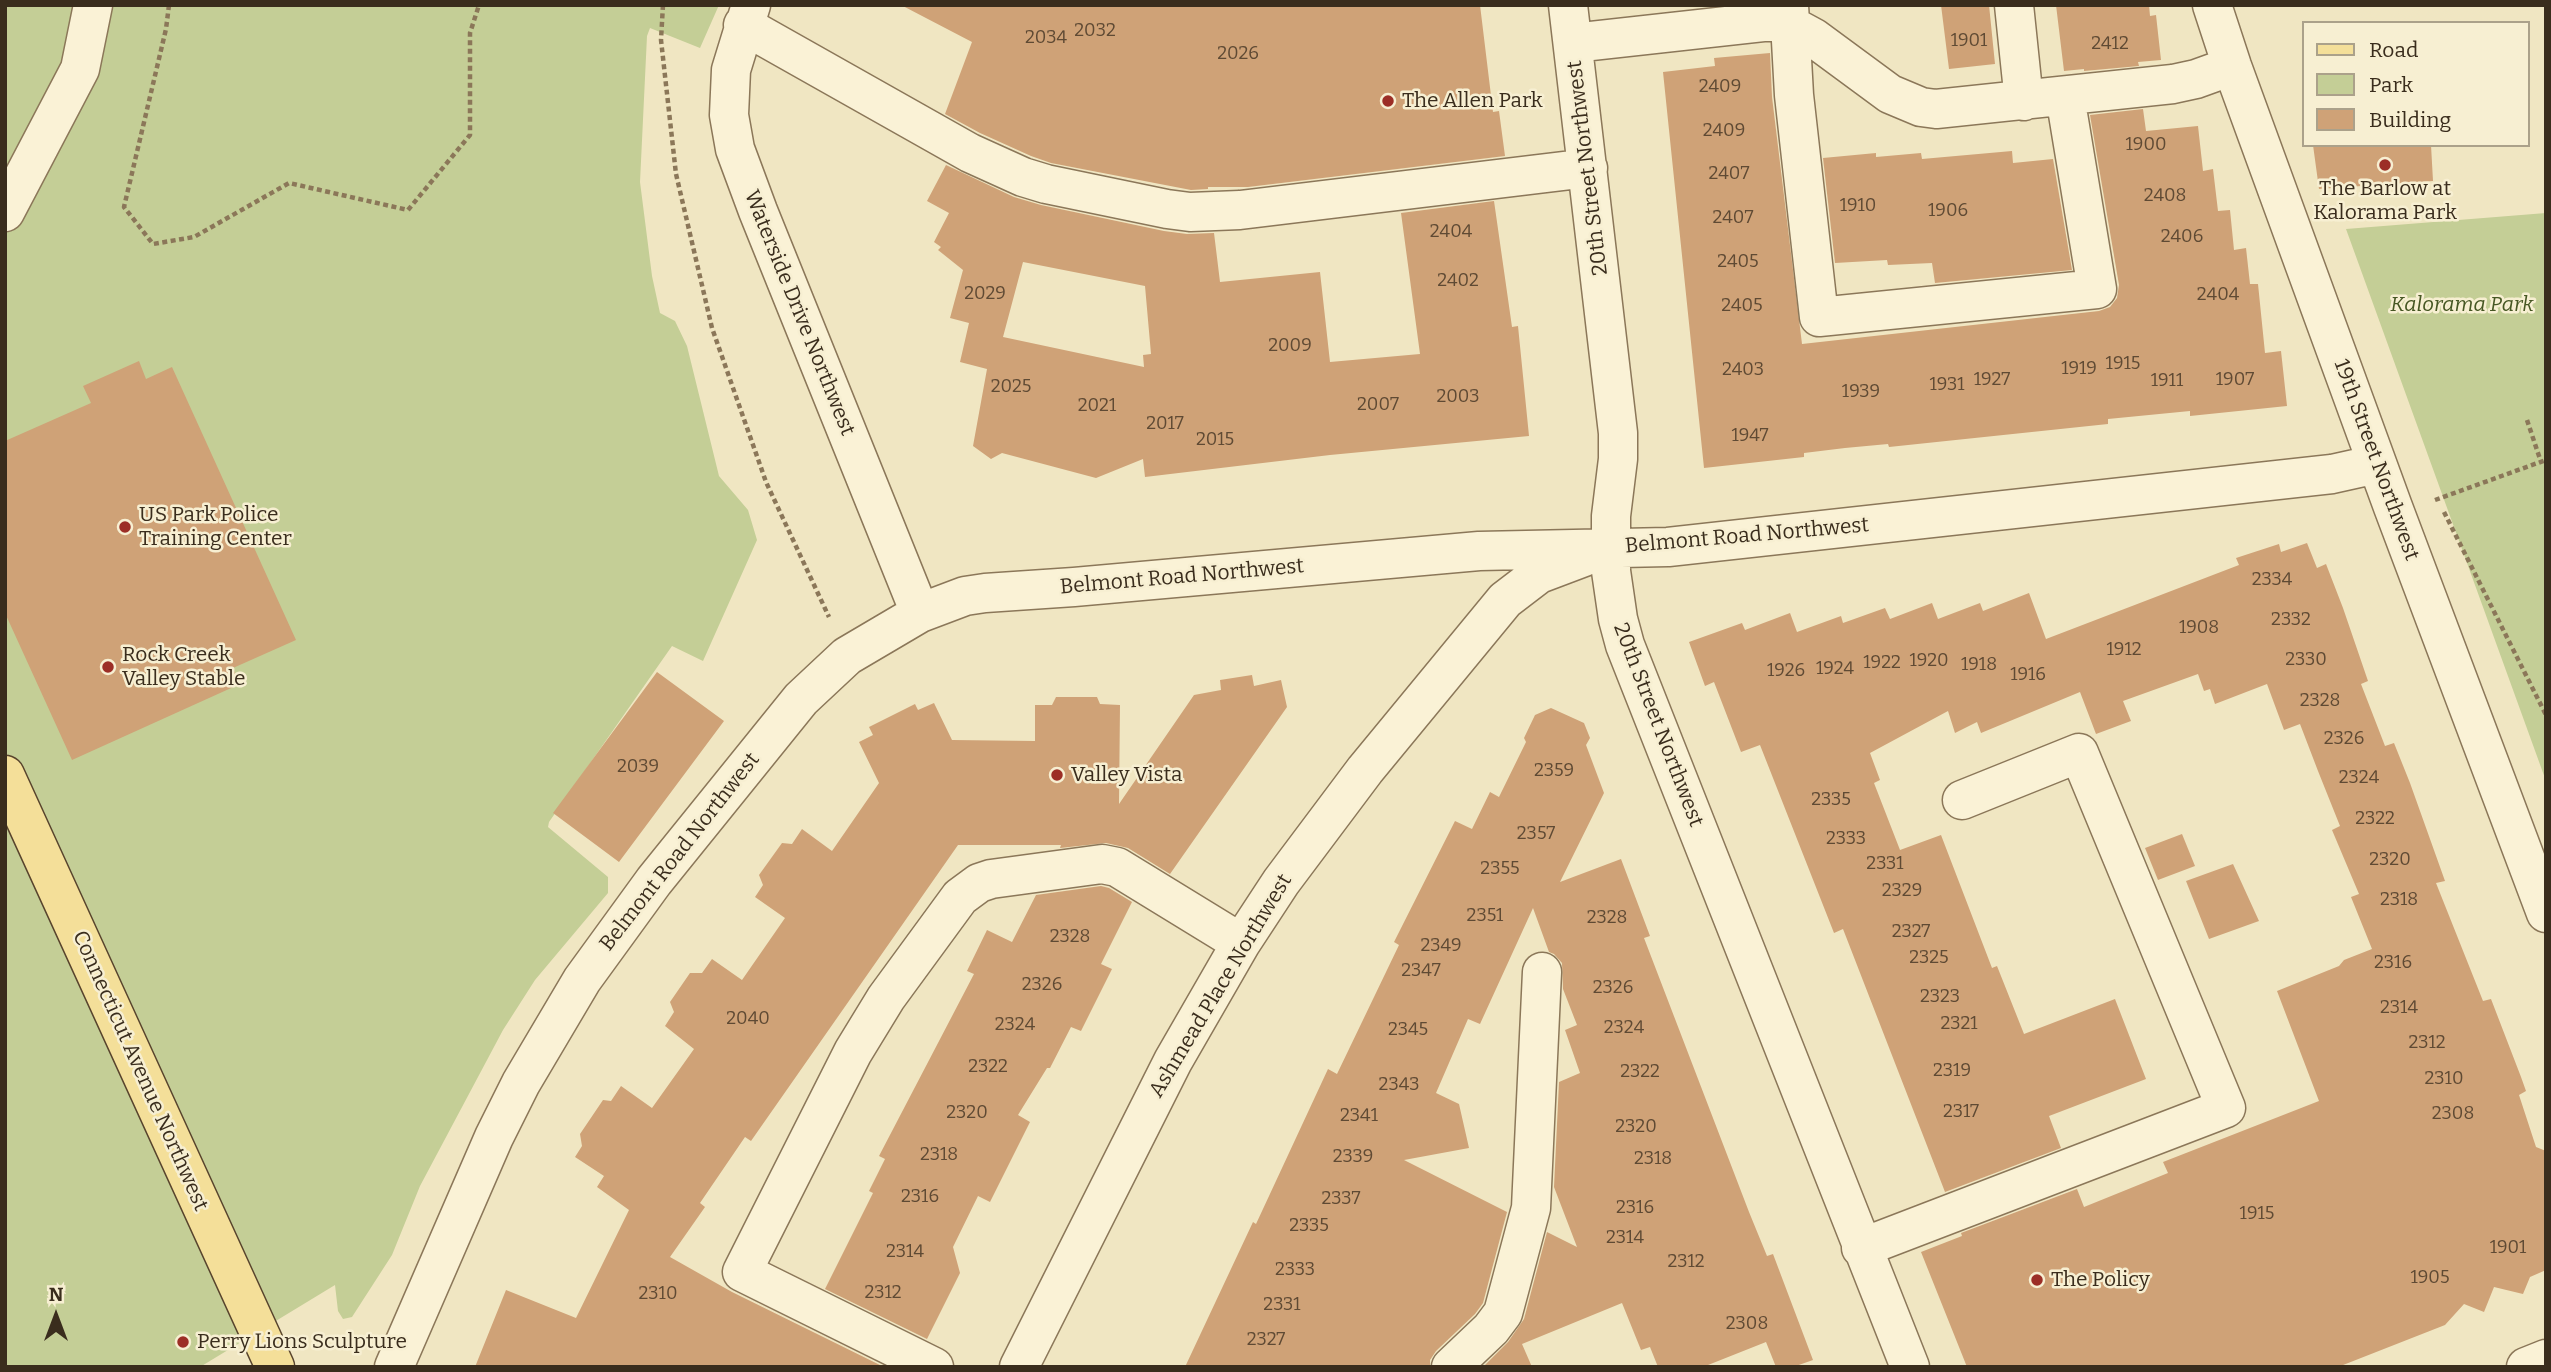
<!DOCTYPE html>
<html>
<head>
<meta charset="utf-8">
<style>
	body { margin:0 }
	#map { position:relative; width:2551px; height:1372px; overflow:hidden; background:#f0e6c2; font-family:Bitter,serif }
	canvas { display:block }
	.frame { position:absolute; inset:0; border:7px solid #3a2d1d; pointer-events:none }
	.legend { position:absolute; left:2302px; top:21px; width:228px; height:126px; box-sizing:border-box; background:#f7efd2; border:2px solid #aba18a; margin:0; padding:9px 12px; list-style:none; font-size:21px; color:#3a2d1d }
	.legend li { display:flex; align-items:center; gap:14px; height:35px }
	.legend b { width:35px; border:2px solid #aba18a }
	.north { position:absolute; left:21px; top:1281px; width:70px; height:70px; -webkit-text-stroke:5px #f7efd2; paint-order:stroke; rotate:0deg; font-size:19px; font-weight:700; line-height:28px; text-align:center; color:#3a2d1d }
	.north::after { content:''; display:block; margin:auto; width:24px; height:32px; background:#3a2d1d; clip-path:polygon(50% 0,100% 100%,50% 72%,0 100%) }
</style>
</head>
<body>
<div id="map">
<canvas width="2551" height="1372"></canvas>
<div class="frame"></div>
<ul class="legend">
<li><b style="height:9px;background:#f4df99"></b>Road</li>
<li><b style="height:19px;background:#c4ce96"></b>Park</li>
<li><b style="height:19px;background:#cfa277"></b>Building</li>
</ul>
<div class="north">N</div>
</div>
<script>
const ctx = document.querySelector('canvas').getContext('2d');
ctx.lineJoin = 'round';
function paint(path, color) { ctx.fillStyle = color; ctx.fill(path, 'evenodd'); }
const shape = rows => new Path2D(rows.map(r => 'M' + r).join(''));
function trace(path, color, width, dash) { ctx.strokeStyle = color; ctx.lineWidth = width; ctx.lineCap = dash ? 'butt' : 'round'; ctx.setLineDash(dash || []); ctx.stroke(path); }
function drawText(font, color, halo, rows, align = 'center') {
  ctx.font = font + ' Bitter,serif'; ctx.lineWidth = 5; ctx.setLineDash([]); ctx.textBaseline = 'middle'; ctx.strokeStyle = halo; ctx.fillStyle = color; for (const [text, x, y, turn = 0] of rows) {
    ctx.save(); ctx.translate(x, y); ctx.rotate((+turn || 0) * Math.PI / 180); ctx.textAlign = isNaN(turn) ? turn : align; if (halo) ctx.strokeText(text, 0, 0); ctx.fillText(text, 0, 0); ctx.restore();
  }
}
paint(shape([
	[5,5,719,5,700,48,650,28,647,36,640,182,652,276,660,313,675,321,687,346,719,476,748,510,757,540,703,661,672,646,549,822,548,827,608,877,608,893,535,980,503,1030,420,1186,392,1255,352,1317,343,1319,338,1311,335,1285,200,1367,5,1367],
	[2546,213,2546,781,2346,229]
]), '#c4ce96');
paint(shape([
	[901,5,1480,5,1493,112,1499,111,1505,156,1248,187,1208,187,1208,189,1191,190,1051,163,1031,156,980,133,945,114,972,42],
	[1941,5,1989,5,1995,64,1949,69],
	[2056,5,2149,5,2150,16,2156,15,2161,60,2138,62,2139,66,2084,71,2084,69,2064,71],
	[1770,53,1772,97,1802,344,2099,311,2110,307,2117,298,2119,285,2090,115,2143,109,2146,131,2198,126,2203,171,2213,169,2218,211,2230,210,2234,250,2246,248,2250,284,2258,284,2265,353,2281,351,2287,406,2190,416,2190,411,2108,419,2108,424,1889,447,1888,444,1845,448,1804,453,1804,457,1704,468,1663,72,1715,66,1714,58],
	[2313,145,2431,145,2433,181,2319,189],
	[2012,151,2013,163,2053,159,2072,270,1935,283,1932,263,1888,265,1887,260,1835,263,1823,158,1876,153,1876,157,1921,153,1922,159],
	[946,165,1014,197,1041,205,1164,231,1187,234,1214,233,1220,282,1320,272,1330,362,1420,354,1401,213,1494,201,1512,327,1518,326,1529,436,1330,455,1145,477,1143,459,1096,478,1002,453,991,459,973,446,987,369,960,362,969,323,950,318,963,270,938,250,941,247,934,242,949,213,927,201],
	[1023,262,1145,286,1151,354,1143,355,1144,367,1003,337],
	[139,361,146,379,172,367,296,640,233,668,240,684,72,760,5,613,5,441,91,403,83,386],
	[2307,543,2317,568,2326,564,2343,608,2368,681,2361,684,2385,746,2394,743,2410,783,2445,881,2436,883,2483,1001,2491,999,2521,1077,2526,1091,2519,1095,2536,1147,2546,1151,2546,1270,2530,1277,2523,1294,2494,1287,2484,1312,2464,1304,2445,1325,2338,1367,1967,1367,1921,1252,1962,1236,1961,1233,2077,1189,2084,1207,2168,1173,2163,1162,2319,1101,2277,991,2339,966,2344,960,2372,949,2351,897,2359,894,2332,830,2340,826,2318,771,2300,724,2284,730,2267,684,2215,704,2210,689,2204,691,2198,674,2123,701,2131,721,2096,734,2080,692,1981,733,1977,722,1955,733,1948,711,1870,753,1880,780,1874,783,1900,850,1941,835,1992,968,1997,966,2024,1034,2115,999,2146,1079,2049,1116,2061,1148,1945,1192,1843,929,1834,933,1760,745,1741,752,1714,682,1705,686,1689,642,1742,623,1745,630,1790,613,1797,632,1841,616,1843,623,1885,608,1890,619,1932,603,1938,619,1980,603,1983,611,2029,593,2046,639,2239,565,2236,558,2279,544,2281,552],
	[657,672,724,721,619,862,553,813],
	[1252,675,1254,686,1281,680,1287,707,1170,874,1128,848,1106,843,1060,848,1061,845,958,845,751,1141,745,1137,700,1203,705,1207,670,1257,732,1292,884,1367,475,1367,506,1290,576,1318,629,1210,597,1187,604,1176,575,1157,582,1146,580,1134,603,1100,611,1101,621,1086,652,1108,694,1049,665,1026,674,1012,670,1002,690,973,702,973,712,959,742,980,785,918,755,897,763,885,759,875,782,843,792,844,802,829,832,851,879,783,859,742,873,735,869,727,915,704,918,710,934,703,952,740,1035,741,1035,705,1052,705,1056,697,1097,697,1100,704,1120,705,1119,804,1194,695,1221,690,1220,680],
	[1551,708,1584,723,1590,738,1586,745,1604,793,1560,882,1621,859,1650,936,1644,938,1749,1212,1767,1256,1773,1254,1813,1360,1793,1367,1776,1367,1766,1342,1703,1367,1658,1367,1650,1347,1641,1350,1622,1303,1522,1344,1532,1367,1483,1367,1508,1342,1524,1319,1547,1232,1577,1247,1554,1187,1559,1082,1580,1073,1565,1030,1577,1025,1563,989,1562,963,1554,954,1549,952,1533,908,1480,1024,1468,1019,1436,1093,1459,1104,1469,1148,1404,1160,1507,1212,1483,1303,1475,1314,1436,1351,1430,1360,1430,1367,1185,1367,1253,1222,1256,1224,1328,1069,1337,1074,1399,945,1394,942,1455,821,1472,829,1490,792,1499,797,1526,742,1524,738,1535,715],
	[2182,834,2195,866,2158,880,2145,848],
	[2233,864,2259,921,2209,939,2186,881],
	[1101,886,1109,888,1132,902,1101,964,1112,969,1081,1031,1071,1027,1050,1068,1047,1068,1018,1115,1030,1122,990,1202,978,1196,953,1247,960,1273,927,1339,825,1289,873,1193,869,1191,885,1159,879,1156,974,974,967,971,987,930,1012,942,1036,895]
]), '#cfa277');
const minor = shape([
	[751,5,731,70,729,115,735,149,758,211,920,613],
	[1568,5,1618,433,1618,459,1611,516,1611,571,1618,619,1625,645,1910,1367],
	[1789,5,1794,95,1819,317,2097,289,2065,96],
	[2014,5,2024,101],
	[2212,5,2232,66,2393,507,2546,913],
	[743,25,970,153,1023,177,1046,184,1167,209,1190,212,1240,210,1588,168],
	[1573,43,1763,22,1777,22,1790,25,1814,38,1890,94,1921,107,1936,109,2173,84,2196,79,2232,66],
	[5,212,80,69,93,5],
	[1861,1248,2226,1108,2079,753,1962,800],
	[394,1367,494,1137,521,1083,582,980,654,881,801,699,847,656,920,613,965,596,985,593,1074,587,1479,551,1668,547,2332,474,2377,464],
	[934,1367,742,1272,853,1052,886,998,960,897,979,883,991,879,1102,864,1117,867,1241,943],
	[1019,1367,1173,1061,1241,943,1281,882,1365,770,1505,600,1539,574,1584,557],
	[1451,1367,1491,1329,1503,1313,1531,1208,1542,972],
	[2526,1367,2546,1359]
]);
const major = shape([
	[5,775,275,1367]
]);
trace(minor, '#8b7759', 41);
trace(major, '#58442d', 41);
trace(shape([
	[169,5,166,29,124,207,153,244,194,237,289,183,408,210,470,135,470,33,479,5],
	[663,5,661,40,676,174,712,328,766,482,829,617],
	[2527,420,2541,462],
	[2435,500,2546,460],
	[2444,512,2546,715]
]), '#8b7759', 4.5, [5, 3.5]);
trace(minor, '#faf2d6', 38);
trace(major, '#f4df99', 38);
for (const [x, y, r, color] of [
	[1388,101,7,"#9c2e26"],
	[2385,165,7,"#9c2e26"],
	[125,527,7,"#9c2e26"],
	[108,667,7,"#9c2e26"],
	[1057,775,7,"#9c2e26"],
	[2037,1280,7,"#9c2e26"],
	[183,1342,7,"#9c2e26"]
]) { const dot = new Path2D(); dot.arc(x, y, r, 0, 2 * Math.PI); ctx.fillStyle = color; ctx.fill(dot); trace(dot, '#f7efd2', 2.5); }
drawText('18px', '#5f4a34', null, [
	["2032",1095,31],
	["2034",1046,38],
	["1901",1969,41],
	["2412",2110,44],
	["2026",1238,54],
	["2409",1720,87],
	["2409",1724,131],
	["1900",2146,145],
	["2407",1729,174],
	["2408",2165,196],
	["1910",1858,206],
	["1906",1948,211],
	["2407",1733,218],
	["2404",1451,232],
	["2406",2182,237],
	["2405",1738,262],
	["2402",1458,281],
	["2029",985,294],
	["2404",2218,295],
	["2405",1742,306],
	["2009",1290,346],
	["1915",2123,364],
	["1919",2079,369],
	["2403",1743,370],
	["1927",1992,380],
	["1907",2235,380],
	["1911",2167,381],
	["1931",1947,385],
	["2025",1011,387],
	["1939",1861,392],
	["2003",1458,397],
	["2007",1378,405],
	["2021",1097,406],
	["2017",1165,424],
	["1947",1750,436],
	["2015",1215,440],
	["2334",2272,580],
	["2332",2291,620],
	["1908",2199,628],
	["1912",2124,650],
	["2330",2306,660],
	["1920",1929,661],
	["1922",1882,663],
	["1918",1979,665],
	["1924",1835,669],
	["1926",1786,671],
	["1916",2028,675],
	["2328",2320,701],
	["2326",2344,739],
	["2039",638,767],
	["2359",1554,771],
	["2324",2359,778],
	["2335",1831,800],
	["2322",2375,819],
	["2357",1536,834],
	["2333",1846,839],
	["2320",2390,860],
	["2331",1885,864],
	["2355",1500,869],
	["2329",1902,891],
	["2318",2399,900],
	["2351",1485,916],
	["2328",1607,918],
	["2327",1911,932],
	["2328",1070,937],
	["2349",1441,946],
	["2325",1929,958],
	["2316",2393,963],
	["2347",1421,971],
	["2326",1042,985],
	["2326",1613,988],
	["2323",1940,997],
	["2314",2399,1008],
	["2040",748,1019],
	["2321",1959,1024],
	["2324",1015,1025],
	["2324",1624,1028],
	["2345",1408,1030],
	["2312",2427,1043],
	["2322",988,1067],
	["2319",1952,1071],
	["2322",1640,1072],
	["2310",2444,1079],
	["2343",1399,1085],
	["2317",1961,1112],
	["2320",967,1113],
	["2308",2453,1114],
	["2341",1359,1116],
	["2320",1636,1127],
	["2318",939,1155],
	["2339",1353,1157],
	["2318",1653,1159],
	["2316",920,1197],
	["2337",1341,1199],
	["2316",1635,1208],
	["1915",2257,1214],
	["2335",1309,1226],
	["2314",1625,1238],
	["1901",2508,1248],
	["2314",905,1252],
	["2312",1686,1262],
	["2333",1295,1270],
	["1905",2430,1278],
	["2312",883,1293],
	["2310",658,1294],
	["2331",1282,1305],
	["2308",1747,1324],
	["2327",1266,1340]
]);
drawText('21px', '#3a2d1d', '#f7efd2', [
	["The Allen Park",1402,101],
	["The Barlow at",2385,189,"center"],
	["Kalorama Park",2385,213,"center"],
	["US Park Police",139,515],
	["Training Center",139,539],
	["Rock Creek",122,655],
	["Valley Stable",122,679],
	["Valley Vista",1071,775],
	["The Policy",2051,1280],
	["Perry Lions Sculpture",197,1342]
], 'left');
drawText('21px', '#3a2d1d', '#f7efd2', [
	["20th Street Northwest",1588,168,-97],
	["Waterside Drive Northwest",799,313,68],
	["19th Street Northwest",2376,460,70],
	["Belmont Road Northwest",1747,536,-5],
	["Belmont Road Northwest",1182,577,-5],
	["20th Street Northwest",1658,725,69],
	["Belmont Road Northwest",680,852,-52],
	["Ashmead Place Northwest",1221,986,-59],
	["Connecticut Avenue Northwest",140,1071,66]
]);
drawText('italic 21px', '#465723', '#f7efd2', [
	["Kalorama Park",2462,305]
]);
</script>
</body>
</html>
